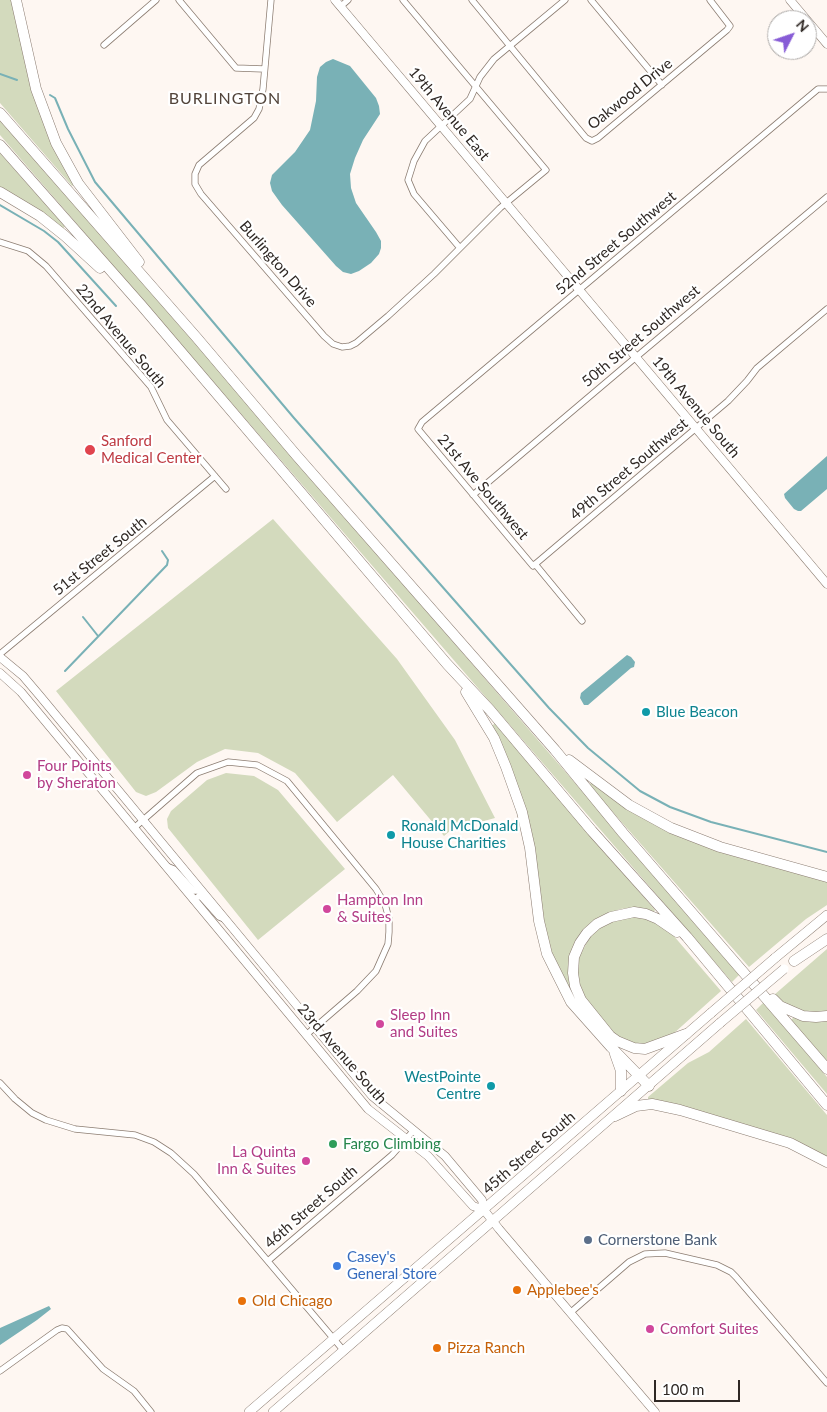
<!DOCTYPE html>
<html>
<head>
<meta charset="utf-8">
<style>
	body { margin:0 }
	#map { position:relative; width:827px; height:1412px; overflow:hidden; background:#fef7f2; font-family:Lato,sans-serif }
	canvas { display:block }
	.north { position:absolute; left:767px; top:10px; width:50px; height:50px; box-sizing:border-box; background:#fff; border:1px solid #aca9a7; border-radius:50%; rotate:49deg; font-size:14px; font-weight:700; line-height:20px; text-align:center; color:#2f2824 }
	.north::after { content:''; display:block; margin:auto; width:18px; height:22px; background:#875cd6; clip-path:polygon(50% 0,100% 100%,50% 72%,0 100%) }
	.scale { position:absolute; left:654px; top:1380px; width:86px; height:22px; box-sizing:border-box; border:2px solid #2f2824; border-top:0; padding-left:6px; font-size:15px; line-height:18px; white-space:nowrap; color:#2f2824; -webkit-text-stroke:4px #fff; paint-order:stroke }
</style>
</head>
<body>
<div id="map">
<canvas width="827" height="1412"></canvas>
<div class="north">N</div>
<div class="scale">100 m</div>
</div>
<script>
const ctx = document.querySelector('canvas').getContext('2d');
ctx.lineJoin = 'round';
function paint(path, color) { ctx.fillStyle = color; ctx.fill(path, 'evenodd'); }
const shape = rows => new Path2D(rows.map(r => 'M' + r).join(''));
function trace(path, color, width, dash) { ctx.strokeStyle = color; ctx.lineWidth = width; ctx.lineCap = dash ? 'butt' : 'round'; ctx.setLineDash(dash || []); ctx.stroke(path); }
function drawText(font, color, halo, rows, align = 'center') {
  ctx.font = font + ' Lato,sans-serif'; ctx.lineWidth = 4.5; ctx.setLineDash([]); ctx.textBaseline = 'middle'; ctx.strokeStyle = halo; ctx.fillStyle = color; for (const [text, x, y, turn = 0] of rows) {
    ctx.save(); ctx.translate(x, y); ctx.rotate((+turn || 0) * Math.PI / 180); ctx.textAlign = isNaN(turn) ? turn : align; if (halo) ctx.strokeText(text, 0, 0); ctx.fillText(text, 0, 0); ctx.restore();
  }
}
paint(shape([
	[0,0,11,0,27,70,75,184,72,186,0,103],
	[0,119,252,409,740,974,732,982,0,135],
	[0,153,65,226,63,229,0,188],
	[273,519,397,659,455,740,495,818,451,830,444,836,393,775,337,822,295,773,258,753,225,749,197,762,156,792,146,796,136,792,56,691],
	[495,723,655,910,653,913,631,908,620,909,606,915,578,940,574,992,570,993,554,962,543,924,538,884,491,727],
	[226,773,254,776,278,790,345,869,258,940,168,828,167,819,171,811,207,780],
	[592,782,636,813,827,880,827,905,806,919,749,967,589,785],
	[641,916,667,928,721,991,673,1034,645,1047,617,1037,582,995,577,978,578,959,592,933,617,918],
	[827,949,827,1013,805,1013,784,1003,774,995],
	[764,1002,827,1077,827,1094,756,1010],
	[794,1017,827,1020,827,1062,791,1020],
	[746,1019,827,1115,827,1158,648,1100,648,1097,688,1063,709,1052]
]), '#d3dabd');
paint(shape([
	[333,59,350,66,376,98,379,106,380,114,363,140,355,158,350,174,351,188,356,203,376,232,381,241,381,248,379,254,371,263,359,271,351,274,343,272,336,266,282,205,272,191,270,183,272,175,295,152,310,130,316,101,317,77,320,67,326,62],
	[827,456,827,489,801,511,798,511,794,509,785,498,784,494],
	[627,655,631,657,635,662,634,667,631,668,588,705,584,705,580,698,581,693],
	[49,1306,51,1309,37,1320,0,1345,0,1328]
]), '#79b1b6');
trace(shape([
	[0,74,17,80],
	[50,95,55,98,68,129,95,182,294,418,549,708,588,748,640,791,670,807,711,822,827,852],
	[0,205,44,231,58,242,116,306],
	[83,617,98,636],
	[65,671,167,565,168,560,162,551]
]), '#79b1b6', 2);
const street = shape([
	[179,0,236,68,264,69],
	[271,0,263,89,259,109,254,118,199,165,195,174,195,184,201,194,324,336,333,344,342,347,350,346,356,343,388,316,434,274,500,208,546,170,403,0],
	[472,0,586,138,592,141,598,138,727,30,730,26,710,0],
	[591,0,662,85],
	[340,7,348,0],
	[104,45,156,0],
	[827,89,818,89,422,422,418,429,533,566,728,401,747,381,757,368,827,309],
	[0,242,28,251,46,266,151,387,167,420,226,489],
	[460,248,414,194,408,180,414,161,425,141,470,99,480,77,494,59,565,0],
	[473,495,629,363,827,197],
	[535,564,582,621],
	[0,654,215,476],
	[134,828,197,773,228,762,257,765,287,781,376,889,385,904,389,919,389,932,388,944,376,971,357,991,306,1035],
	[164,865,174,869,194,891,200,891],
	[193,900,199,896,202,898,219,917,224,919],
	[0,1083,15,1099,32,1113,46,1120,75,1129,135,1135,154,1142,171,1153,194,1174,344,1351],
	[269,1260,392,1155,414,1130],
	[570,1313,629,1262,645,1254,665,1253,717,1265,731,1272,736,1277,827,1383],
	[0,1371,57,1330,62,1328,67,1329,103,1369,134,1391,151,1412]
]);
const secondary = shape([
	[335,0,827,584],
	[790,0,827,44],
	[0,657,23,676,40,696,372,1096,445,1156,482,1200,484,1210,499,1229,655,1412],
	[0,673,21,692,368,1109,428,1156,473,1206,484,1210]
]);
const primary = shape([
	[775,958,827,915],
	[249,1412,711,1013],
	[273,1412,720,1023]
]);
const highway = shape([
	[16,0,36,89,56,143,78,183,139,262],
	[0,113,197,338,297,456,555,750,623,833,827,1069],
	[0,145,142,306,447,664,490,710,592,831,687,937,827,1105],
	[0,192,40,216,65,236,100,268],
	[466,692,494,738,506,767,522,812,530,848,539,921,547,954,571,1002,611,1047,649,1086],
	[569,760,629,805,671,828,720,847,827,877],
	[677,932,658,919,646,914,634,912,611,917,597,924,587,933,580,943,574,957,573,973,575,986,581,1000,610,1036,617,1041,634,1048,645,1049,686,1034],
	[794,961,827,939],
	[773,999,780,1006,803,1016,816,1017,827,1016],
	[615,1054,621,1071,621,1091],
	[615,1116,636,1106,652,1104,680,1110,790,1143,827,1162]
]);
trace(street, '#8c7d72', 7);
trace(secondary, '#8c7d72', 9);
trace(primary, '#8c7d72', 10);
trace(highway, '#8c7d72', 11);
trace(street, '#fff', 5.5);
trace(secondary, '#fff', 8);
trace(primary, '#fff', 9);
trace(highway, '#fff', 10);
const primaryBridge = shape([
	[711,1013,775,958],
	[720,1023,784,969]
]);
trace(primaryBridge, '#8c7d72', 10, []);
trace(primaryBridge, '#fff', 9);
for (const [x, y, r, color] of [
	[90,450,6,"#e0444e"],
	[646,712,5,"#0f9aa8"],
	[27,775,5,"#d1479c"],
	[391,835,5,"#0f9aa8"],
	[327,909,5,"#d1479c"],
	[380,1024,5,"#d1479c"],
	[491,1086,5,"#0f9aa8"],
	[333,1144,5,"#2e9e5b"],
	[306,1161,5,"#d1479c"],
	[588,1240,5,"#5c6f8a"],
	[337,1266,5,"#3f7fe0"],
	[517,1290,5,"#e8710a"],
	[242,1301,5,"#e8710a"],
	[650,1329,5,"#d1479c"],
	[437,1348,5,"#e8710a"]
]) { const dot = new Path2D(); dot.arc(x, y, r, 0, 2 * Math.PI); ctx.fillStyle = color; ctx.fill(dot); trace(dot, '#fff', 2); }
drawText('15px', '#2f2824', '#fff', [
	["Oakwood Drive",630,94,-39],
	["19th Avenue East",449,114,50],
	["52nd Street Southwest",616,243,-40],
	["Burlington Drive",278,264,49],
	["22nd Avenue South",121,336,50],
	["50th Street Southwest",641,336,-40],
	["19th Avenue South",696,407,50],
	["49th Street Southwest",629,469,-40],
	["21st Ave Southwest",483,487,50],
	["51st Street South",100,556,-39],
	["23rd Avenue South",342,1054,49],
	["45th Street South",529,1153,-41],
	["46th Street South",311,1207,-41]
]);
drawText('15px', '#be3a42', '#fff', [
	["Sanford",101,441],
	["Medical Center",101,458]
], 'left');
drawText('15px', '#0d838f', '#fff', [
	["Blue Beacon",656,712],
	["Ronald McDonald",401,826],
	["House Charities",401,843],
	["WestPointe",481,1077,"right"],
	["Centre",481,1094,"right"]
], 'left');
drawText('15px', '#b23c85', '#fff', [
	["Four Points",37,766],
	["by Sheraton",37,783],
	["Hampton Inn",337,900],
	["& Suites",337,917],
	["Sleep Inn",390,1015],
	["and Suites",390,1032],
	["La Quinta",296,1152,"right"],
	["Inn & Suites",296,1169,"right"],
	["Comfort Suites",660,1329]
], 'left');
drawText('15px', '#27864d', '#fff', [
	["Fargo Climbing",343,1144]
], 'left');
drawText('15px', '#4e5e75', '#fff', [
	["Cornerstone Bank",598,1240]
], 'left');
drawText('15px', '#366cbe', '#fff', [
	["Casey's",347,1257],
	["General Store",347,1274]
], 'left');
drawText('15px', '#c56008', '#fff', [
	["Applebee's",527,1290],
	["Old Chicago",252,1301],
	["Pizza Ranch",447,1348]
], 'left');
ctx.letterSpacing = '1px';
drawText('16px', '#52443a', '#fff', [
	["BURLINGTON",225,99]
]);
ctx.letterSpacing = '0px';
</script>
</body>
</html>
